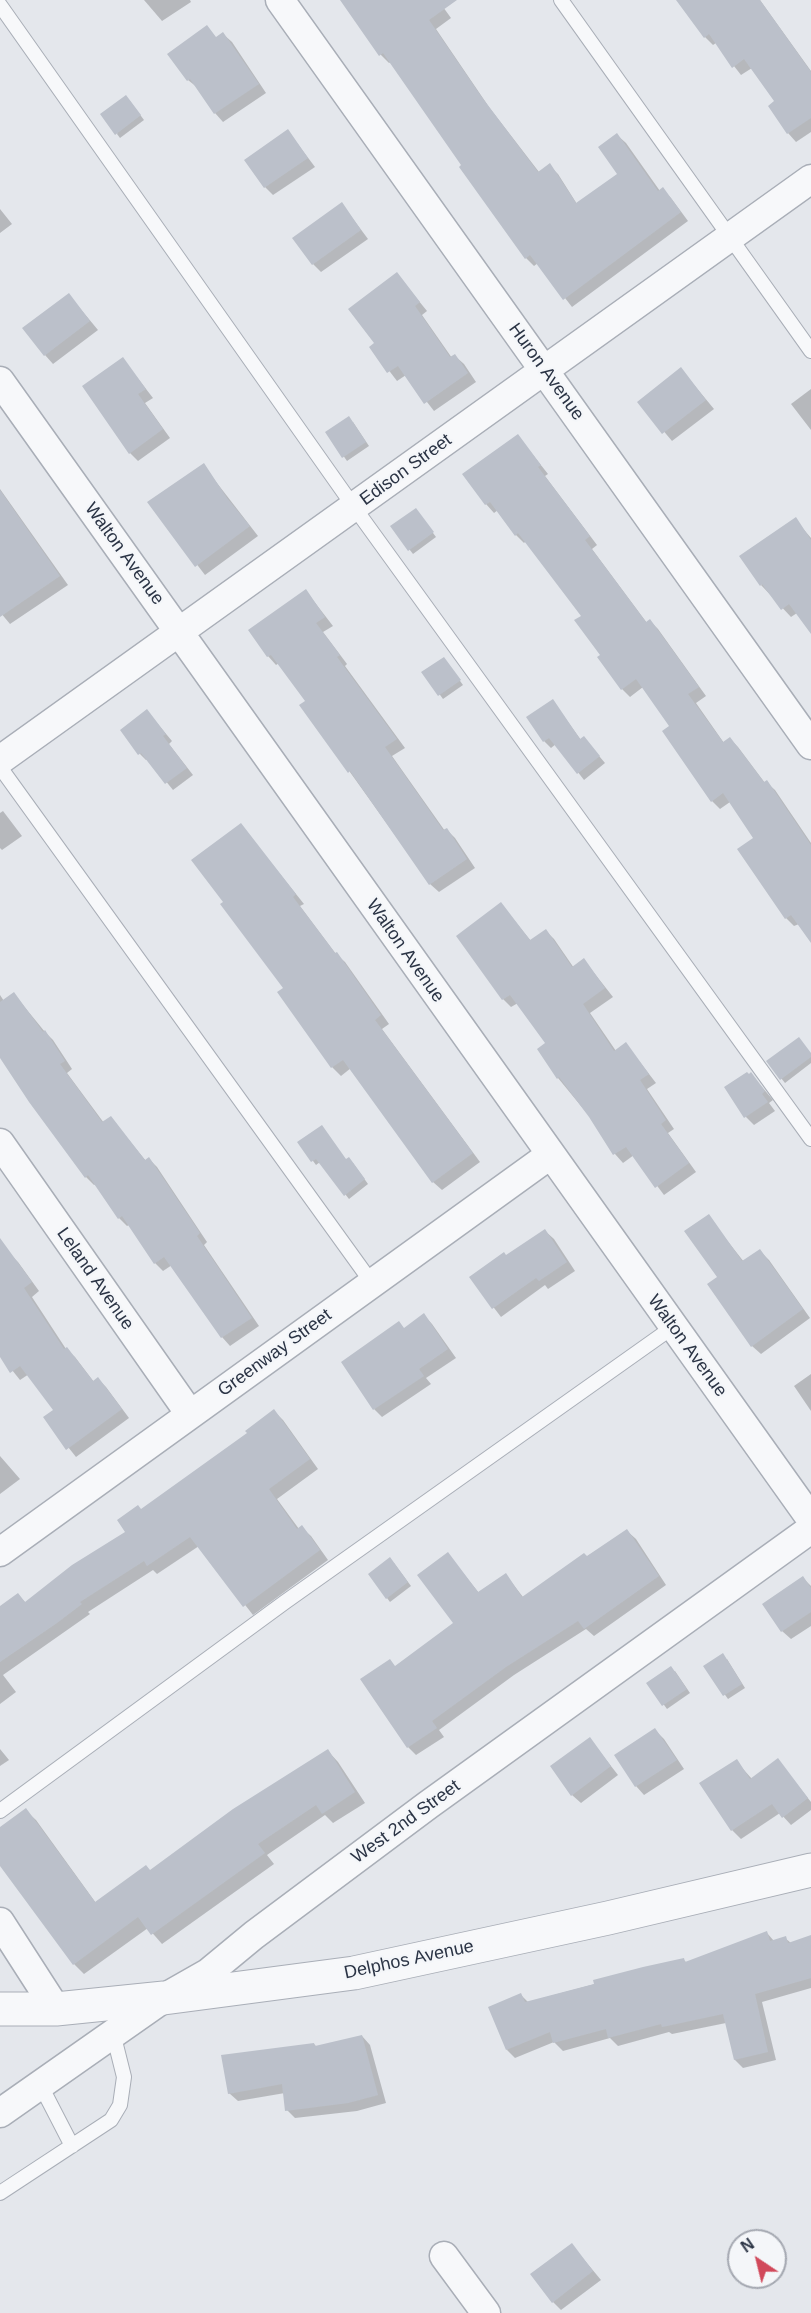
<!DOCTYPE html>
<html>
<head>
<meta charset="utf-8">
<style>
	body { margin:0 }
	#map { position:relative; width:811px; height:2313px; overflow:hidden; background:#e4e7ec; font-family:Helvetica,sans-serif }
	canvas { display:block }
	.north { position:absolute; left:727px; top:2229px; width:60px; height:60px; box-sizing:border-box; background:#f4f6f9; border:2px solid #a4a8b1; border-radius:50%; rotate:325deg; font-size:16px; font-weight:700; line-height:24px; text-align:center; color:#2b3445 }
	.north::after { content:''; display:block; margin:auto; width:21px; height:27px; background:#d1495b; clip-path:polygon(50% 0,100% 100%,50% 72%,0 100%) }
</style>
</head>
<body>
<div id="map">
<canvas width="811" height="2313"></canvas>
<div class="north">N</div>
</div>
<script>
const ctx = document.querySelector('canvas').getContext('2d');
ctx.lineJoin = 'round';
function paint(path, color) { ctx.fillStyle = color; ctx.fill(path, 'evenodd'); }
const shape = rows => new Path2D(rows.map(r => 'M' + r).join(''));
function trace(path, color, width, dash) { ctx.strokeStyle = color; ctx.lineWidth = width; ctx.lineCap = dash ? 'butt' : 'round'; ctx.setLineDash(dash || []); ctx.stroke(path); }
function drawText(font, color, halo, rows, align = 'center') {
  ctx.font = font + ' Helvetica,sans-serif'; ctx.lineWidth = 4.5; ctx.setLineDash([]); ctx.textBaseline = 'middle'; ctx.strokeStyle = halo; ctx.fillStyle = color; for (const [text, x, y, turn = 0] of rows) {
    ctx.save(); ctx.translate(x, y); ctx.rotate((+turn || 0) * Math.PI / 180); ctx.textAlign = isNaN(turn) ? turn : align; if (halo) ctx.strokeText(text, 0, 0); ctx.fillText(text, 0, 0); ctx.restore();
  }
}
paint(shape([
	[144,0,190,0,191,2,162,21],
	[341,0,438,0,451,18,436,29,489,107,539,172,549,165,558,174,577,204,619,174,617,135,626,143,660,191,662,189,671,198,688,221,572,307,538,263,534,266,526,258,391,62,389,63,381,55],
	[680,0,760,0,811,71,811,132,796,142,788,133,777,102,752,68,741,75,716,43,713,45,705,37],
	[223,34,232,42,266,93,223,122,215,113,198,88,188,80,216,38],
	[130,101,144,120,120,138,117,134],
	[288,131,315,167,273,195,265,187],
	[342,204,368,239,321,272,313,264],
	[0,209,12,224,0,233],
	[397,274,427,311,422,315,452,358,455,356,464,364,476,382,434,411,406,375,397,381,371,347,376,344],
	[69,295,98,330,53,364,45,355],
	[123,359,153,398,145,403,170,438,138,461,130,453],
	[681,369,714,409,672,441,639,402],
	[811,389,811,430,791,404],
	[353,422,369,446,347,461,327,432],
	[518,436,548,474,545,476,597,545,592,549,647,623,650,621,658,629,706,696,696,703,724,743,730,739,738,747,765,783,766,782,775,790,811,843,811,941,799,924,794,926,786,918,755,838,730,802,720,809,712,801,671,726,643,687,630,697,622,689,602,655,583,616,526,541,524,543,516,535,498,510,494,513,486,504],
	[203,465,258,536,205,575,149,502],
	[0,489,68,585,10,624,0,612],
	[419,514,436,537,413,554,392,527],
	[795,519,811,538,811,627,797,613,791,617,761,585],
	[306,591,333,626,323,632,347,664,345,666,405,748,392,756,445,831,447,830,455,838,475,868,439,892,430,884,302,705,307,701,279,663,276,665,268,656],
	[447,663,463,685,443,699,424,673],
	[553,701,581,740,584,738,605,763,584,780,556,744,551,748,544,741,529,718],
	[147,711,172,741,169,744,193,775,173,790,148,759,146,760,140,754],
	[3,811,22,836,2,850,0,848,0,813],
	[241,825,304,904,300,906,336,954,345,962,389,1024,382,1029,480,1162,442,1190,433,1182,351,1068,341,1076,332,1067,279,993,285,988],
	[501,904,531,941,546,931,554,939,574,968,584,960,613,997,590,1013,616,1051,626,1044,656,1083,647,1089,674,1129,668,1133,696,1172,664,1195,634,1155,623,1163,615,1154,590,1117,558,1078,547,1044,518,1003,511,1007,503,999],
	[14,994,45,1032,53,1040,72,1069,67,1073,104,1123,111,1118,146,1161,149,1159,157,1167,207,1242,204,1245,259,1326,230,1346,222,1337,172,1265,163,1271,155,1263,129,1225,127,1226,119,1218,96,1184,94,1185,86,1177,0,1040,0,995,4,1001],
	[811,1054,811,1063,785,1083,768,1062],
	[751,1074,773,1100,769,1103,775,1111,754,1125,746,1117,749,1075],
	[299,1142,353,1163,368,1184,349,1199,320,1162,316,1165],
	[708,1216,744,1262,760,1251,769,1260,810,1318,761,1354,752,1346],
	[545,1231,554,1239,575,1271,548,1289,545,1285,501,1317,471,1278],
	[0,1251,9,1253,18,1262,39,1291,32,1297,66,1349,75,1357,94,1382,98,1379,106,1387,129,1418,76,1457,45,1418,55,1410,29,1374,20,1380,0,1355],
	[424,1315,432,1324,456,1358,426,1378,431,1384,382,1417,374,1409,405,1329],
	[811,1374,811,1411,794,1386],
	[274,1411,283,1420,318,1469,277,1499,299,1529,301,1527,311,1536,328,1560,253,1615,199,1546,157,1574,153,1570,88,1612,90,1614,3,1675,16,1692,0,1704,0,1608,18,1595,26,1603,127,1532,142,1510,249,1433],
	[0,1456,20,1479,0,1494],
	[627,1531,636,1539,666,1585,594,1636,586,1629,514,1675,439,1730,444,1737,416,1755,408,1747,396,1667,455,1623,448,1554,479,1593,506,1575,523,1597],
	[394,1563,411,1586,390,1602,387,1598],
	[803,1578,811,1586,811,1626,791,1639,782,1631],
	[727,1659,745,1688,728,1699,705,1667],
	[675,1671,690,1693,667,1709,648,1683],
	[655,1730,664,1739,684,1769,644,1795,636,1786],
	[590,1739,618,1775,581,1803,572,1795],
	[0,1749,9,1760,0,1766],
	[328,1751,338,1762,365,1803,333,1823,325,1815,267,1855,274,1864,162,1944,148,1928,84,1974,74,1964,0,1863,0,1829,25,1810,36,1820,96,1903,151,1872],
	[778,1760,811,1802,811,1810,791,1825,780,1813,741,1839,732,1830,701,1784,736,1761,752,1779],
	[767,1933,774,1941,785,1938,791,1943,811,1937,811,1988,762,2002,776,2060,743,2068,735,2060,726,2023,672,2034,669,2032,618,2046,610,2038,563,2051,554,2042,515,2058,507,2050,521,1995,528,2002,684,1960,687,1963],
	[362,2036,370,2045,386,2103,357,2111,295,2118,287,2110,285,2093,238,2101,229,2093,314,2044,317,2047],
	[572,2245,601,2280,561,2310,553,2302]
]), '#0003');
paint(shape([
	[340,0,457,0,429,20,481,96,538,172,550,163,576,203,617,174,598,147,617,133,658,191,663,187,681,212,563,300,530,255,525,259,459,167,461,165,383,53,379,56],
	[676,0,760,0,811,72,811,118,787,134,768,106,774,101,744,59,732,68,709,34,704,38],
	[207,25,216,37,223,32,259,84,214,114,190,79,187,81,167,54],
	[126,95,141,115,115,135,100,114],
	[288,129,308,158,264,188,244,160],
	[342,202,361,230,312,265,292,238],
	[397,272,420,302,415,306,450,357,455,354,468,373,424,404,398,366,387,373,369,347,374,343,348,309],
	[69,293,90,321,44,356,22,328],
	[123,357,146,389,138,394,163,429,129,454,82,386],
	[681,367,706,400,662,434,637,402],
	[349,416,366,442,342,458,325,432],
	[518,434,541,465,538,467,590,536,585,540,646,622,650,619,699,687,688,694,723,742,730,737,764,782,767,780,811,845,811,943,791,915,785,919,737,849,753,838,723,793,711,802,662,731,669,726,636,679,621,690,597,657,600,655,574,620,581,616,518,533,515,536,490,502,485,505,462,474],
	[204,463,227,498,250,526,195,567,147,502],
	[0,490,60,576,0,617],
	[416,508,434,532,408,551,390,526],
	[796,517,811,540,811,634,789,604,781,610,762,584,760,586,739,556],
	[306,589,325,617,316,623,340,655,337,657,397,739,385,747,443,830,447,828,467,859,429,885,350,771,348,773,299,705,305,701,271,655,267,657,248,630],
	[444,657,461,680,438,696,421,672],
	[553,699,580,739,584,736,600,756,577,774,549,738,543,742,526,717],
	[147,709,166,734,163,736,187,768,165,784,141,753,138,755,120,730],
	[241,823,296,894,293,897,335,953,337,952,381,1015,375,1020,473,1153,432,1183,343,1060,331,1068,277,992,283,988,220,904,223,902,191,860],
	[501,902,530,940,546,929,572,967,584,958,605,988,583,1004,614,1051,626,1042,649,1074,640,1080,666,1120,661,1124,689,1163,655,1188,626,1147,613,1155,589,1117,559,1077,557,1079,537,1049,545,1043,510,995,502,1000,456,936],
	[14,992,43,1032,45,1030,65,1061,60,1064,102,1122,111,1116,145,1160,149,1157,200,1233,197,1236,252,1318,221,1338,164,1257,154,1264,122,1216,118,1219,88,1175,85,1178,29,1102,0,1058,0,1002],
	[799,1037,811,1053,811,1057,780,1080,766,1061],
	[747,1072,749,1074,751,1072,765,1091,762,1094,768,1102,744,1118,724,1087],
	[322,1125,346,1159,349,1157,365,1179,344,1196,316,1159,311,1162,297,1142],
	[709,1214,742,1261,760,1249,803,1309,751,1347,707,1284,717,1277,684,1231],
	[545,1229,567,1262,539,1281,536,1278,492,1309,469,1277,504,1252,506,1255],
	[0,1238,32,1282,24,1288,64,1349,67,1347,93,1381,98,1377,122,1409,66,1450,43,1417,53,1410,20,1366,10,1373,0,1357],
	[424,1313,448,1349,419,1369,424,1376,373,1410,341,1362,399,1321,404,1328],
	[274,1409,310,1459,269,1489,297,1529,302,1525,320,1550,243,1607,190,1537,147,1566,144,1561,80,1602,82,1604,57,1623,0,1662,0,1606,18,1593,25,1602,72,1565,125,1532,117,1520,138,1505,141,1509,247,1433,245,1431],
	[627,1529,659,1576,584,1629,578,1621,506,1667,432,1721,437,1728,407,1748,360,1679,390,1659,395,1666,453,1623,417,1575,448,1552,478,1592,506,1573,522,1597,584,1553,587,1556],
	[390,1557,408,1582,386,1599,368,1574],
	[803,1576,811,1588,811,1612,781,1632,762,1604],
	[723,1653,742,1684,723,1696,703,1666],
	[671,1666,687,1689,662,1706,646,1683],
	[655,1728,677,1760,635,1787,614,1755],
	[590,1737,611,1766,571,1796,550,1766],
	[328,1749,355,1792,322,1814,316,1805,258,1844,265,1853,151,1935,138,1917,73,1965,0,1866,0,1827,26,1808,95,1902,146,1865,150,1870,233,1809],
	[778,1758,808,1798,782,1818,772,1804,731,1831,699,1783,737,1759,750,1779],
	[767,1931,770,1941,786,1936,788,1943,811,1935,811,1978,755,1994,768,2052,734,2060,723,2014,662,2027,661,2024,608,2038,606,2029,553,2043,550,2032,506,2050,488,2007,521,1993,525,2002,594,1984,593,1980,643,1967,684,1958,685,1962],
	[362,2035,378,2095,348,2103,285,2111,282,2084,228,2094,221,2055,314,2043,315,2046],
	[572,2243,593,2271,552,2303,530,2274]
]), '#bbc0ca');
const service = shape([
	[561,0,811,351],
	[0,5,354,507,811,1139],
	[0,767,372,1283],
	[0,1811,285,1602,673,1327],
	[40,2084,72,2146],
	[0,2193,111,2120,120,2105,124,2077,113,2033]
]);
const minor = shape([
	[280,0,811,745],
	[0,381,811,1519],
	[0,760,811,179],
	[0,1143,190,1414],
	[0,1552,550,1155],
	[0,1922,56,2009],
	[0,2113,164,1998,208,1973,254,1935,428,1805,811,1529],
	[444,2256,486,2313]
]);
const tertiary = shape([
	[0,2009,56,2009,164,1998,354,1973,608,1918,811,1870]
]);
trace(service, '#a9aeb7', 16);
trace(minor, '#a9aeb7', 31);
trace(tertiary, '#a9aeb7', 35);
trace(service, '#f7f8fa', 14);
trace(minor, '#f7f8fa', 28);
trace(tertiary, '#f7f8fa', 33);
drawText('18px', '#2b3445', '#f4f6f9', [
	["Huron Avenue",546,372,54],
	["Edison Street",406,470,-36],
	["Walton Avenue",124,554,54],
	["Walton Avenue",405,951,55],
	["Leland Avenue",95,1279,55],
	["Walton Avenue",687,1346,54],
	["Greenway Street",275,1353,-36],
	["West 2nd Street",406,1822,-36],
	["Delphos Avenue",409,1960,-12]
]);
</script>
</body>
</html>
